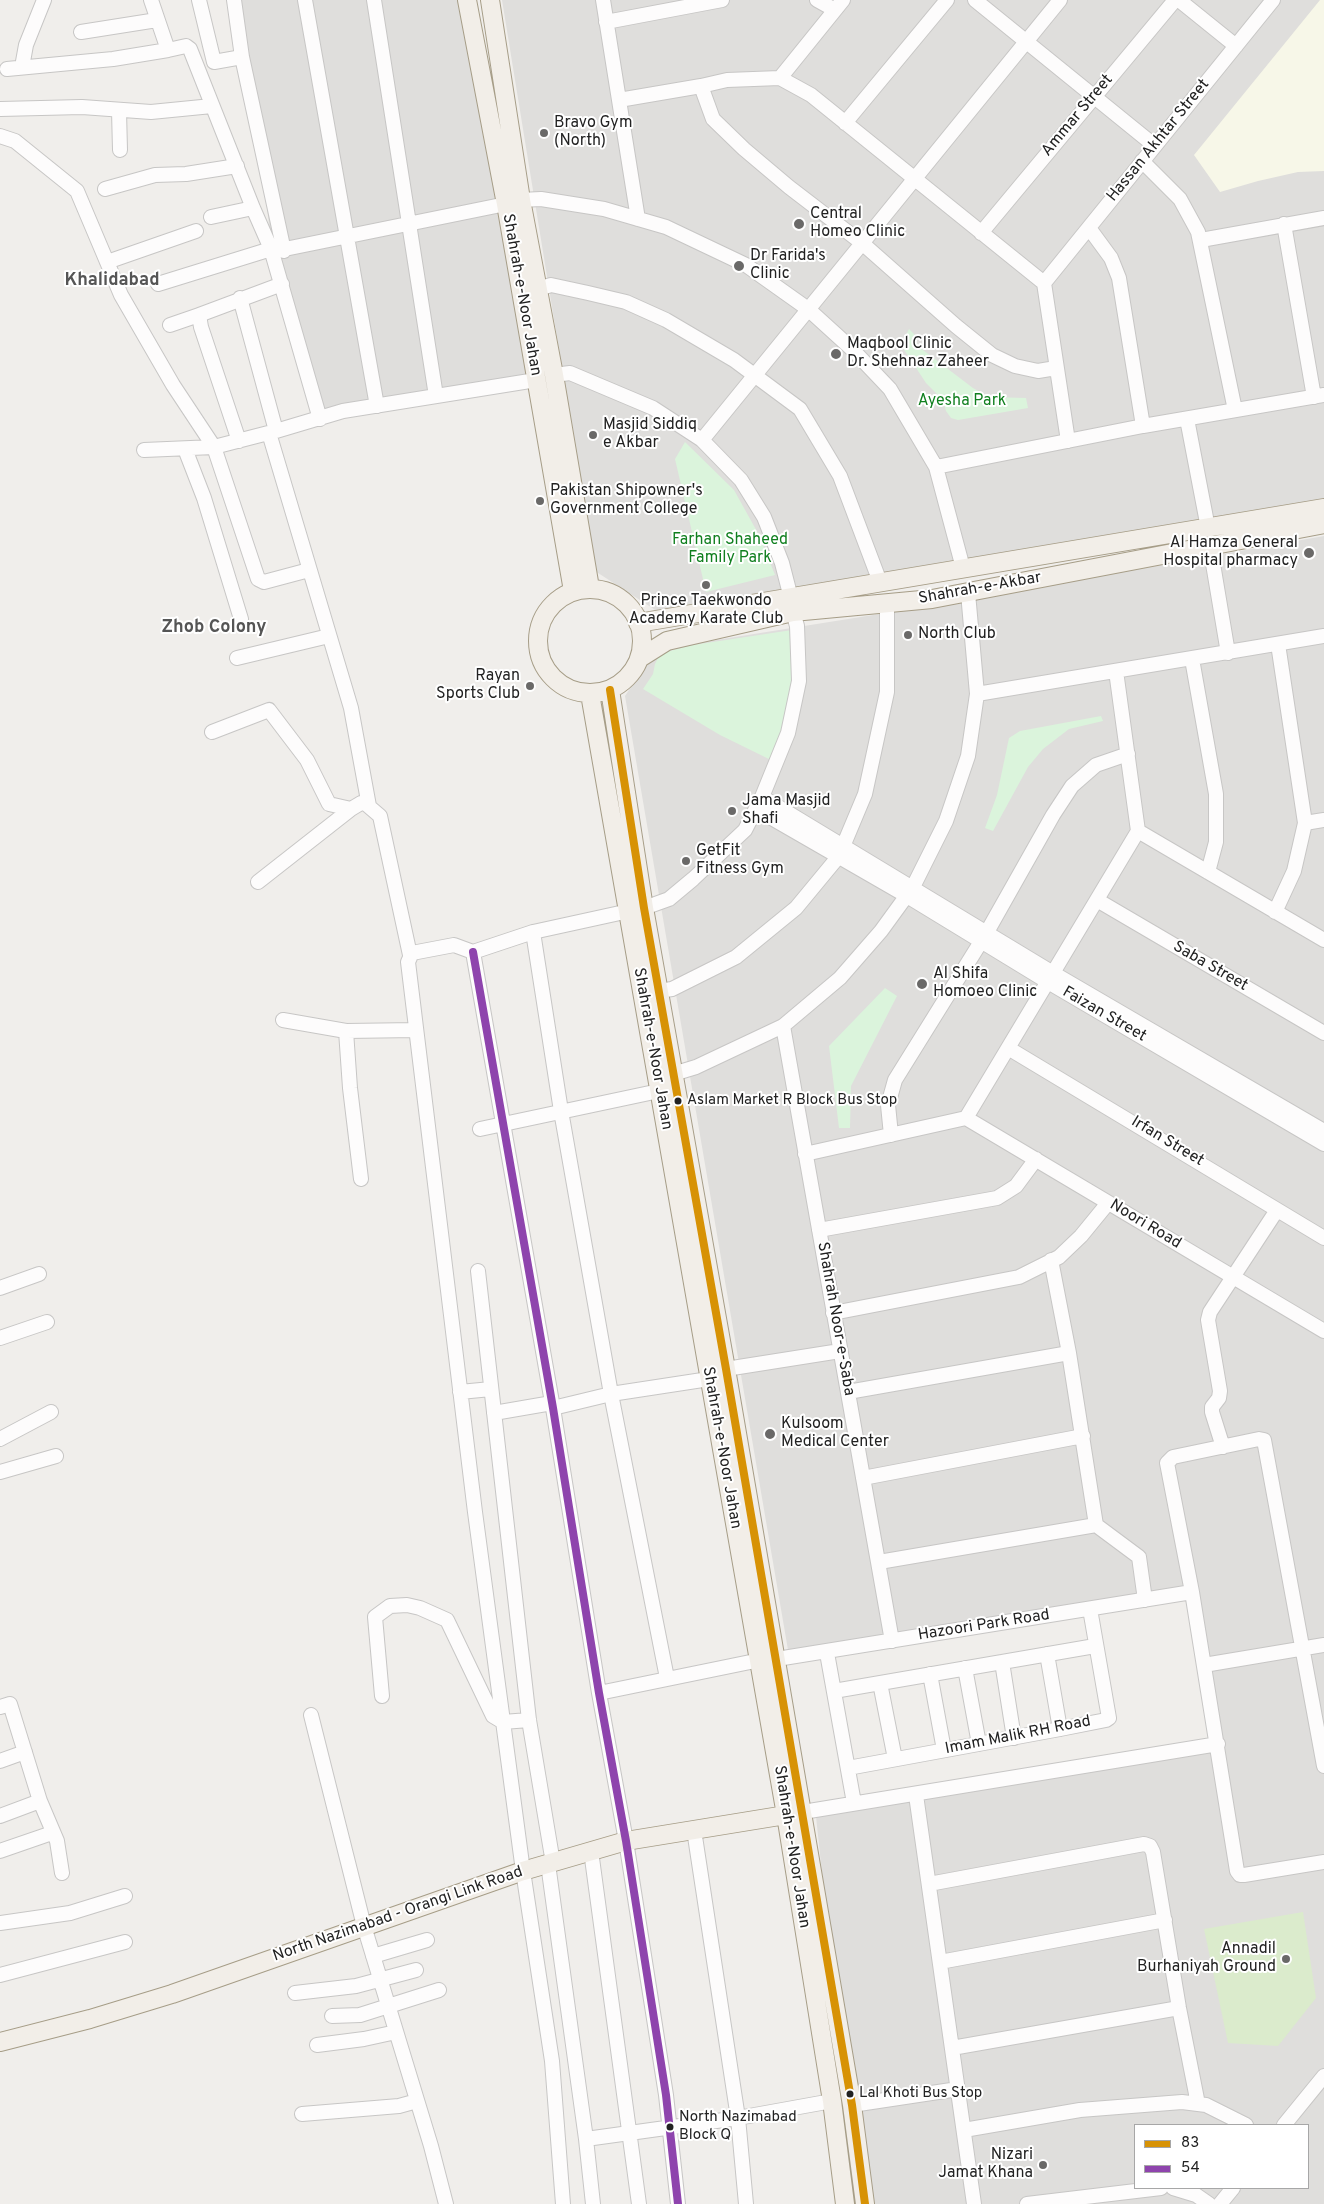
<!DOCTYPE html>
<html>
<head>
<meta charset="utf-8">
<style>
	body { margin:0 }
	#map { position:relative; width:1324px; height:2204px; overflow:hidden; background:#f0eeeb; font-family:Overpass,sans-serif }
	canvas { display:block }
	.legend { position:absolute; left:1134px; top:2124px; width:175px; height:65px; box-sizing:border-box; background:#fff; border:1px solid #a7a7a7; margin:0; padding:6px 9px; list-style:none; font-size:15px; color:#222 }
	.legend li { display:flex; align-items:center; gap:10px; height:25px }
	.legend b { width:25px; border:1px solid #a7a7a7 }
</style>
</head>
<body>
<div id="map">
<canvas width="1324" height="2204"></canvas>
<ul class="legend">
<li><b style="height:6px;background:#d79205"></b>83</li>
<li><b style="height:6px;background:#8e44ad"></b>54</li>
</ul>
</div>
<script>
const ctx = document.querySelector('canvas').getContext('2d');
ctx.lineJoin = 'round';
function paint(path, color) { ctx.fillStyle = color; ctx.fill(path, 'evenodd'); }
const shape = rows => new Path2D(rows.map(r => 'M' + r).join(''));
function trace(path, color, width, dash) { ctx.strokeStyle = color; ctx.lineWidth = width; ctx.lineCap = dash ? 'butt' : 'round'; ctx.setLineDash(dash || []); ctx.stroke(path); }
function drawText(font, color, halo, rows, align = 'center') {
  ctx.font = font + ' Overpass,sans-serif'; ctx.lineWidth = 4; ctx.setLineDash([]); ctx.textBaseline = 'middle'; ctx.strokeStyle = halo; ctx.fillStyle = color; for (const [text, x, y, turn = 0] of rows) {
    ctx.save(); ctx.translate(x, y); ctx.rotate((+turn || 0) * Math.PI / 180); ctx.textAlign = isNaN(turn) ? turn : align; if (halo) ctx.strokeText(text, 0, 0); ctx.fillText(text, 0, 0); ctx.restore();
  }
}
paint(shape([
	[236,0,467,0,534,384,320,420,272,253,256,107],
	[502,0,1324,0,1324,502,660,613,595,571],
	[1324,536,1324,1641,1199,1662,1185,1587,788,1650,625,696,652,655,666,648,936,605],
	[1324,1650,1324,2204,857,2204,815,1807,1210,1738,1199,1670],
	[1135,2125,1308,2125,1308,2188,1135,2188]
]), '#dfdedc');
paint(shape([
	[1320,0,1324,0,1324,171,1298,172,1258,181,1220,192,1194,155]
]), '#f7f7e8');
paint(shape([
	[1303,1912,1316,1998,1278,2046,1228,2043,1204,1929]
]), '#dbebcc');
paint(shape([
	[909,329,918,338,916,342,919,347,973,388,989,397,1026,398,1028,408,958,420,951,418,946,411,943,400,926,383,901,345],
	[685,442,734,490,759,535,775,575,706,592,675,459],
	[792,630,792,693,773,761,720,735,643,689,653,674,655,664,660,654,666,652,693,645],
	[1101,716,1103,721,1069,729,1043,749,1028,767,993,831,985,828,997,795,1009,738,1020,731],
	[885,988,897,996,851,1086,850,1128,839,1128,829,1046]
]), '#dbf4dc');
const minor = shape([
	[151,0,168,50,186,46,190,49,253,208,271,249,320,419],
	[199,0,214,62,242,57],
	[234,0,242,57,284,251],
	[305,0,377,406],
	[374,0,436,396],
	[603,0,638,219],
	[817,0,835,10],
	[975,0,1155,146],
	[1179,0,1236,46],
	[606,22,722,0],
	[81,32,157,20],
	[22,67,26,45,44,0],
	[7,69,113,59,168,50],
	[780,78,843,0],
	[701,86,713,119,744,149,789,187,862,243,956,326,992,355,1015,366,1038,371,1056,368],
	[619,100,701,86,727,80,780,78,811,95,1044,283,1068,441],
	[0,109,82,107,151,112,212,106],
	[119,111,120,150],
	[845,123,947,0],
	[0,136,15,141,77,191,121,295,173,385,214,447,258,579,264,582,309,570],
	[1142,161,1180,199,1198,232,1235,410],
	[105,189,155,175,186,174,237,166],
	[521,200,541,199,604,209,666,227,746,265,808,309,852,349,890,389,936,467,963,568],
	[211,217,253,208],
	[1284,224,1314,397],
	[1089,228,1111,258,1119,278,1143,426],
	[981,233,1175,0],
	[1201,240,1324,218],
	[275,251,506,204],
	[107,262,196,231],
	[1044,283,1273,0],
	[158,284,271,249],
	[538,289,551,285,588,293,626,302,666,320,734,360,800,409,840,476,880,582],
	[240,298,276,431],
	[170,325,199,315],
	[554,375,570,373,653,408,702,440,741,480,764,517,782,563,791,598],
	[1187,419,1208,528],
	[269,433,351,708,369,806],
	[702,440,1060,0],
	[239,441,201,327,199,315,282,284],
	[185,449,204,498,241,619],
	[144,450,214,447,276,431,343,411,536,380],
	[936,467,1143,426,1324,395],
	[1210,546,1228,653],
	[237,658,329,636],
	[1192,659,1216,794,1216,842,1208,872],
	[977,694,1324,636],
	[212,732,269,710,307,760,329,804,351,809],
	[762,797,1053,973,1324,1131],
	[756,809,907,896,1048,982,1324,1144],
	[1305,823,1324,820],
	[1138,831,1324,940],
	[258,882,351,809,361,803,366,804,380,816,410,955],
	[1097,900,1324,1033],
	[644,908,669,899,693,879,745,830,762,797,788,733,799,681,797,626,793,612],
	[1275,912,1294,871,1305,823,1278,644],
	[533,932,561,1111,611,1394,667,1678],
	[473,952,553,1408,599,1693,626,1841,666,2095,678,2204],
	[659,991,672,989,736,957,796,908,839,856,865,794,887,692,887,603],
	[283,1020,346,1031,416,1030],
	[783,1026,892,1641],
	[346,1031,350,1088,361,1179],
	[1008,1048,1324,1238],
	[673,1074,696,1067,783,1026,840,978,881,931,913,887,946,821,968,756,977,694,968,593],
	[966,1118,1324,1331],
	[480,1129,659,1091],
	[891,1135,888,1105,895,1080,987,932,1053,815,1072,786,1096,765,1128,754],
	[805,1154,966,1118,1138,831,1116,671],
	[819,1230,997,1198,1016,1186,1036,1159],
	[1051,1260,1069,1353,1096,1525,1139,1557,1145,1600],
	[478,1271,529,1720,553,1863],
	[0,1288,39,1274],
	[833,1313,1019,1277,1059,1257,1081,1236,1108,1203],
	[0,1338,47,1322],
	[726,1369,840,1351],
	[460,1392,491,1389],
	[848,1392,1069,1353],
	[553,1408,611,1394,709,1379],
	[494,1413,552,1403],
	[0,1439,51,1412],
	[1223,1447,1212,1412,1212,1407,1219,1398,1220,1391,1208,1320,1210,1312,1277,1210],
	[0,1472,56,1456],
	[863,1478,1083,1436],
	[879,1562,1096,1525],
	[827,1653,854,1803],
	[1047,1654,1060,1729],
	[777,1659,1192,1592],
	[1002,1662,1014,1738],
	[1204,1665,1324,1645],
	[965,1668,979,1744],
	[930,1674,944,1750],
	[880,1683,895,1759],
	[834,1691,1095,1646],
	[599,1693,760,1660],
	[382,1696,375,1617,390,1606,407,1605,420,1608,447,1620,493,1716,503,1722,529,1720],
	[0,1707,10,1704,40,1801,57,1841,62,1873],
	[311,1715,364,1926,431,2146,446,2204],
	[0,1761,25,1752],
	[1324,1766,1264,1440,1259,1439,1173,1457,1167,1463,1192,1592,1237,1871,1240,1875,1244,1875,1324,1862],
	[848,1768,1060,1729,1106,1720,1109,1718,1090,1609],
	[916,1795,974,2204],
	[803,1812,1218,1744],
	[0,1816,40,1801],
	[694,1830,738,2118,746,2204],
	[0,1851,52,1833],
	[591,1851,639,2204],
	[548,1864,586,2139,593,2204],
	[929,1884,1144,1844,1150,1846,1153,1852,1179,2008,1198,2104],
	[0,1923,70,1913,125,1896],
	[373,1956,427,1940],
	[940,1962,1165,1920],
	[0,1975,125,1942],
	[295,1993,356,1986,416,1970],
	[332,2016,360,2015,439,1990],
	[317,2045,364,2039,396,2032],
	[952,2048,1179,2008],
	[852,2105,958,2089],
	[302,2114,399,2106,417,2101],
	[1284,2125,1324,2076],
	[964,2130,1080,2110,1182,2102,1206,2105,1246,2125],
	[586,2139,738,2118,832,2101],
	[1173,2188,1196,2195,1209,2204],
	[563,2204,552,2061,523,1871,475,1512,408,962,412,953,454,945,473,952,533,932,629,911],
	[1027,2204,1161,2188],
	[1220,2204,1233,2188]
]);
const major = shape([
	[467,0,506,204,573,591],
	[490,0,521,200,554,375,590,588],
	'538 641a52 52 0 1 1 104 0a52 52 0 1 1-104 0Z',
	[638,623,1324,508],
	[640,658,667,641,793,612,932,599,1324,524],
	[610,690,644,908,726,1369,852,2105,865,2204],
	[590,694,786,1815,832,2101,845,2204],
	[0,2042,90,2019,172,1994,523,1871,626,1841,798,1813]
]);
trace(minor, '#c7c6c5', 16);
trace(major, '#a69d87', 20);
trace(minor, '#fdfcfc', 14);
trace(major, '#f2eee8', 18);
trace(shape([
	[610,690,644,908,726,1369,852,2105,865,2204]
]), '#d79205', 8);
trace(shape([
	[473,952,553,1408,599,1693,626,1841,666,2095,678,2204]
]), '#8e44ad', 8);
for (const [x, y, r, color] of [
	[544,133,5,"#6a6968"],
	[799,224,6,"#6a6968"],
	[739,266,6,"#6a6968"],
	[836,354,6,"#6a6968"],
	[593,435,5,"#6a6968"],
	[540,501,5,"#6a6968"],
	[1309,553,6,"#6a6968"],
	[706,585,5,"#6a6968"],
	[908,635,5,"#6a6968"],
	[530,686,5,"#6a6968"],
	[732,811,5,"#6a6968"],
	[686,861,5,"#6a6968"],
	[922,984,6,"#6a6968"],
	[678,1101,4.5,"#222"],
	[770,1434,6,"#6a6968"],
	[1286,1959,5,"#6a6968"],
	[850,2094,4.5,"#222"],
	[670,2127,4.5,"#222"],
	[1043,2165,5,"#6a6968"]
]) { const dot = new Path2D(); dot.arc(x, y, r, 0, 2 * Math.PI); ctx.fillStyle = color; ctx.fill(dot); trace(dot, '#fff', 2); }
drawText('15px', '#222', '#fff', [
	["Aslam Market R Block Bus Stop",687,1101],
	["Lal Khoti Bus Stop",859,2094],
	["North Nazimabad",679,2118],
	["Block Q",679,2136]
], 'left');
drawText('16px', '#222', '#fff', [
	["Ammar Street",1078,116,-50],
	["Hassan Akhtar Street",1159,141,-51],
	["Shahrah-e-Noor Jahan",521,295,80],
	["Shahrah-e-Akbar",980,589,-10],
	["Saba Street",1210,967,30],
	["Faizan Street",1104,1015,30],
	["Shahrah-e-Noor Jahan",652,1049,80],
	["Irfan Street",1167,1142,31],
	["Noori Road",1145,1225,31],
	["Shahrah Noor-e-Saba",835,1319,80],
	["Shahrah-e-Noor Jahan",721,1448,80],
	["Hazoori Park Road",984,1626,-9],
	["Imam Malik RH Road",1018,1736,-11],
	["Shahrah-e-Noor Jahan",791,1847,81],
	["North Nazimabad - Orangi Link Road",398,1915,-19]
]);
drawText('16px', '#222', '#fff', [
	["Bravo Gym",554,124],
	["(North)",554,142],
	["Central",810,215],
	["Homeo Clinic",810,233],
	["Dr Farida's",750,257],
	["Clinic",750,275],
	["Maqbool Clinic",847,345],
	["Dr. Shehnaz Zaheer",847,363],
	["Masjid Siddiq",603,426],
	["e Akbar",603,444],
	["Pakistan Shipowner's",550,492],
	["Government College",550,510],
	["Al Hamza General",1298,544,"right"],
	["Hospital pharmacy",1298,562,"right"],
	["Prince Taekwondo",706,602,"center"],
	["Academy Karate Club",706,620,"center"],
	["North Club",918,635],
	["Rayan",520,677,"right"],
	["Sports Club",520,695,"right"],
	["Jama Masjid",742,802],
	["Shafi",742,820],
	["GetFit",696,852],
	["Fitness Gym",696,870],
	["Al Shifa",933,975],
	["Homoeo Clinic",933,993],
	["Kulsoom",781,1425],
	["Medical Center",781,1443],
	["Annadil",1276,1950,"right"],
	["Burhaniyah Ground",1276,1968,"right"],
	["Nizari",1033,2156,"right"],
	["Jamat Khana",1033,2174,"right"]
], 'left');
drawText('16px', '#107f1f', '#fff', [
	["Ayesha Park",962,402],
	["Farhan Shaheed",730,541],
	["Family Park",730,559]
]);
drawText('bold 18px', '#555', '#fff', [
	["Khalidabad",112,281],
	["Zhob Colony",214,628]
]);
</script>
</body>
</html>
